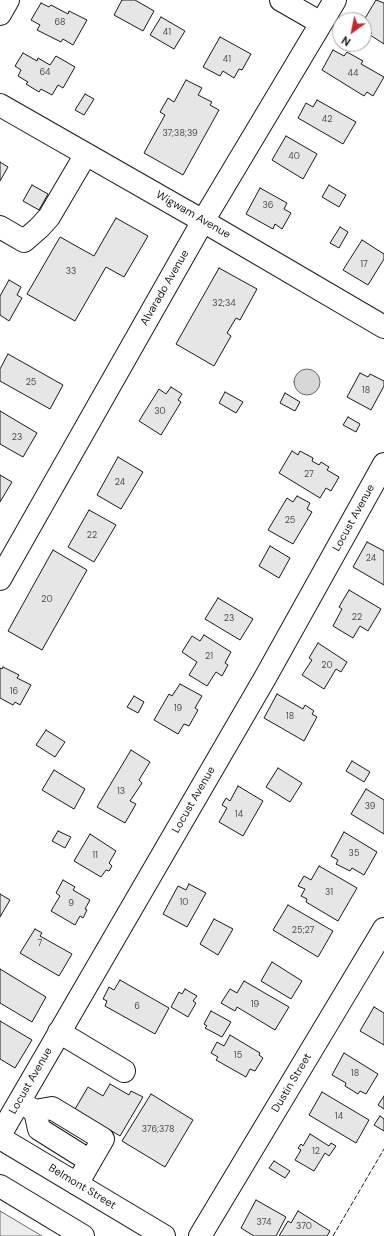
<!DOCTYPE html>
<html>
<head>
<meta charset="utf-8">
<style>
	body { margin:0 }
	#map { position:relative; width:384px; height:1236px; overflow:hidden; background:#fff; font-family:"DM Sans",sans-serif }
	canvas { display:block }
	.north { position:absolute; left:332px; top:12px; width:40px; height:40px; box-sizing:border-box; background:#fff; border:1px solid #a3a3a3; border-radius:50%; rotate:213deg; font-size:11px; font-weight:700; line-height:16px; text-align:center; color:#1a1a1a }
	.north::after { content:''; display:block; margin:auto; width:14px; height:18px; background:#c62828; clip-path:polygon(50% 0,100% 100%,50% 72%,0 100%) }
</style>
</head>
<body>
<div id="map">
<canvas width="384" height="1236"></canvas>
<div class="north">N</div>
</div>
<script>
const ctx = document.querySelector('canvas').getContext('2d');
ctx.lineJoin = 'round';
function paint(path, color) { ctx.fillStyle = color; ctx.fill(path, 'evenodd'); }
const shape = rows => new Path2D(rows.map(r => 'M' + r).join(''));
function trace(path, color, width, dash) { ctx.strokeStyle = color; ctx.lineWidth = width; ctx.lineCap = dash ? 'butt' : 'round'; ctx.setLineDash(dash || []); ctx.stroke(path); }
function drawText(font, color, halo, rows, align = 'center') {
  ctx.font = font + ' "DM Sans",sans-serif'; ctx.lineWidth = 3; ctx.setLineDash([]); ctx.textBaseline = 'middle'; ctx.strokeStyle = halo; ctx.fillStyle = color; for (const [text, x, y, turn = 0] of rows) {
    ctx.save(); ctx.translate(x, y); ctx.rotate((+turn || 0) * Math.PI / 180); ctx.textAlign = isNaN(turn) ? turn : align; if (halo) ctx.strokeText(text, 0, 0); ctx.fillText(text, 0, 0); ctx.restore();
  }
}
const green = shape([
	[0,1211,42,1236,0,1236,0,1211]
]);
paint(green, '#ededed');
trace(green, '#6a6a6a', 1);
const water = shape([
	'294 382a13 13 0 1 1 26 0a13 13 0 1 1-26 0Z'
]);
paint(water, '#d7d7d7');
trace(water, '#6a6a6a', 1);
const building = shape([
	[122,0,135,0,154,11,143,31,114,15,122,0],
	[376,0,384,3,384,44,370,35,372,33,364,28,364,20,376,0],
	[41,3,49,7,51,5,68,14,69,11,87,20,73,45,63,39,61,42,37,30,40,25,31,20,41,3],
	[161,17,185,31,174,49,150,35,161,17],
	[220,37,251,54,242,70,239,69,234,78,223,71,220,76,203,67,220,37],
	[333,50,344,56,347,52,363,61,361,64,384,77,373,96,367,92,364,96,322,70,333,50],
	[23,53,37,61,38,58,50,65,56,56,75,67,63,88,58,85,52,95,41,89,39,92,26,84,28,82,18,76,21,70,15,66,23,53],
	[186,80,202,88,198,95,212,102,210,105,219,110,183,175,144,153,165,115,160,112,168,98,174,102,186,80],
	[85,94,94,99,84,115,75,110,85,94],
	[317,100,356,122,343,144,298,118,306,103,313,107,317,100],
	[286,136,317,154,303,179,272,160,286,136],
	[0,162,8,167,0,181,0,162],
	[32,185,48,194,39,210,23,201,32,185],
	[329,185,346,195,339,207,322,197,329,185],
	[260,188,287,203,284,209,291,213,282,229,275,224,273,229,246,214,260,188],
	[116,218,148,236,124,277,106,267,75,321,27,294,60,237,94,256,116,218],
	[340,227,348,232,339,248,330,243,340,227],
	[362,240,384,254,384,259,368,285,343,270,362,240],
	[219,268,257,289,240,320,236,318,227,333,231,336,214,366,176,344,219,268],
	[9,280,21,287,17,295,22,298,9,321,0,315,0,296,9,280],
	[8,354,63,385,50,409,0,381,0,369,8,354],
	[360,373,368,377,370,374,384,381,384,386,371,410,347,397,360,373],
	[171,387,182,394,178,400,181,402,161,435,139,421,159,389,166,394,171,387],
	[225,392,243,402,236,413,219,403,225,392],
	[285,393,300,402,295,411,280,403,285,393],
	[0,411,37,433,23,457,0,444,0,411],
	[348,417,360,424,356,432,343,425,348,417],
	[292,451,298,455,300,451,313,458,312,461,319,465,321,462,329,467,327,470,339,477,331,491,326,488,320,498,279,473,292,451],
	[118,457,143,472,121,509,97,495,118,457],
	[0,475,12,482,0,502,0,475],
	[297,496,310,503,307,509,312,512,293,544,268,530,287,498,293,502,297,496],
	[89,510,116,525,94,562,68,547,89,510],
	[367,542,384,551,384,585,353,567,367,542],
	[270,546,290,558,279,578,259,566,270,546],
	[53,550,87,570,42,650,8,631,53,550],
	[349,590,381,609,368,631,360,626,353,638,333,626,342,609,339,607,349,590],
	[218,598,253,619,240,640,205,619,218,598],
	[204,635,231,652,225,663,228,665,222,676,216,672,207,686,189,675,197,662,182,652,192,636,200,641,204,635],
	[318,643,347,662,341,672,336,669,324,689,302,675,312,660,309,658,318,643],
	[3,667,19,675,17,678,31,685,20,705,15,702,13,705,0,698,0,668,2,669,3,667],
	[180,684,202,696,195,708,198,710,189,726,184,724,178,734,154,720,169,694,172,696,180,684],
	[277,694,303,709,305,705,314,711,312,714,317,717,304,741,264,718,277,694],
	[134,696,144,702,138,713,127,707,134,696],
	[46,730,65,742,55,757,36,745,46,730],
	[131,750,150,762,139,780,142,783,130,801,136,804,125,823,97,807,131,750],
	[352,761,370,772,364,782,346,771,352,761],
	[278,768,302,783,290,802,266,787,278,768],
	[54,770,85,789,74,809,42,790,54,770],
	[238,786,263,801,243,836,219,822,227,808,222,805,226,798,230,801,238,786],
	[366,789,384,800,384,834,351,814,366,789],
	[58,831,71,837,65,848,52,841,58,831],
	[344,832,377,852,364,875,352,868,350,871,336,864,338,860,331,856,344,832],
	[90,834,116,851,109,863,112,866,109,871,106,870,101,877,74,861,90,834],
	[319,866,357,888,338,921,306,902,307,899,301,896,305,889,298,886,304,876,311,880,319,866],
	[63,880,75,887,73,890,90,900,85,909,87,910,83,918,80,916,75,925,51,911,60,896,56,893,63,880],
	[189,884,206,893,187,927,163,914,178,886,186,890,189,884],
	[0,894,10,900,0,917,0,894],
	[288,905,333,931,318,957,273,930,288,905],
	[214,919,233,929,218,955,200,944,214,919],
	[35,929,42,933,40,936,72,954,59,976,20,953,35,929],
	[272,962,302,981,291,999,261,981,272,962],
	[0,969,46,997,32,1022,0,1003,0,969],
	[120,980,169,1008,155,1034,105,1006,107,1001,103,999,109,987,114,990,120,980],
	[244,981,289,1007,275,1030,237,1007,235,1011,221,1003,230,989,237,993,244,981],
	[185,989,197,996,193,1001,196,1003,188,1017,171,1007,179,992,182,994,185,989],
	[374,1007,384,1013,384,1045,360,1031,374,1007],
	[211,1011,231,1022,222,1037,205,1028,207,1026,204,1024,211,1011],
	[0,1021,32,1040,15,1068,0,1059,0,1021],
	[230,1035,260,1053,259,1055,263,1058,255,1071,250,1069,246,1077,216,1060,218,1057,211,1053,217,1042,224,1046,230,1035],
	[344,1053,378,1074,366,1094,360,1091,358,1094,345,1086,346,1083,332,1075,344,1053],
	[110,1084,129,1095,131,1091,143,1097,120,1136,75,1109,88,1087,103,1096,110,1084],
	[322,1092,369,1120,356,1143,309,1115,322,1092],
	[151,1094,193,1120,165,1167,122,1141,151,1094],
	[384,1096,384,1109,378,1105,384,1096],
	[380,1116,384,1119,384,1131,374,1125,380,1116],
	[310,1134,329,1146,331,1143,336,1146,329,1156,325,1153,314,1171,295,1160,301,1150,298,1148,301,1144,303,1146,310,1134],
	[274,1161,290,1171,285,1178,269,1168,274,1161],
	[256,1200,286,1217,276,1236,254,1236,241,1228,256,1200],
	[298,1211,330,1231,327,1236,279,1236,288,1221,291,1223,298,1211]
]);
paint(building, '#e6e6e6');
trace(building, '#1a1a1a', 1);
const minor = shape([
	[281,0,321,23],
	[0,14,8,0],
	[0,105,203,221,384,327],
	[0,227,24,241,39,228,49,217,86,154],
	[0,579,203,221,335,0],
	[59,1032,124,1071],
	[23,1104,35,1111,39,1129,90,1161],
	[35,1111,52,1108,103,1139,77,1184],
	[0,1135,265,678,384,464],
	[200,1236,384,929]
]);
const highway = shape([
	[0,1138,164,1236],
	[0,1186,83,1236]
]);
trace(minor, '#1a1a1a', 24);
trace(highway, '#1a1a1a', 24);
trace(minor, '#fff', 22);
trace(highway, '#fff', 22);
trace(shape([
	[333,1236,384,1149]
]), '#1a1a1a', 1, [5, 2]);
drawText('9px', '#4d4d4d', null, [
	["68",60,23],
	["41",167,33],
	["41",227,60],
	["64",45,73],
	["44",353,74],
	["42",327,120],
	["37;38;39",180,134],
	["40",294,157],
	["36",268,206],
	["17",364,265],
	["33",71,272],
	["32;34",224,304],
	["25",31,383],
	["18",366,391],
	["30",160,412],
	["23",17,438],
	["27",309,475],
	["24",120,483],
	["25",290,521],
	["22",92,536],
	["24",371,559],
	["20",47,600],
	["22",357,618],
	["23",229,619],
	["21",209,657],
	["20",327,666],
	["16",14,692],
	["19",178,709],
	["18",290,717],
	["13",121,792],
	["39",370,807],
	["14",239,815],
	["35",354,854],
	["11",95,856],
	["31",329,893],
	["10",184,903],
	["9",71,904],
	["25;27",303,931],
	["7",40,944],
	["19",255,1005],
	["6",137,1007],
	["15",238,1056],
	["18",355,1074],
	["14",339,1117],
	["376;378",158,1130],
	["12",316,1152],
	["374",264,1223],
	["370",304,1227]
]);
drawText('11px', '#1a1a1a', '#fff', [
	["Wigwam Avenue",193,215,30],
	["Alvarado Avenue",165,288,-60],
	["Locust Avenue",354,518,-61],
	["Locust Avenue",194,800,-60],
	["Locust Avenue",31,1081,-60],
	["Dustin Street",292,1083,-59],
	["Belmont Street",82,1187,31]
]);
</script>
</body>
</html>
